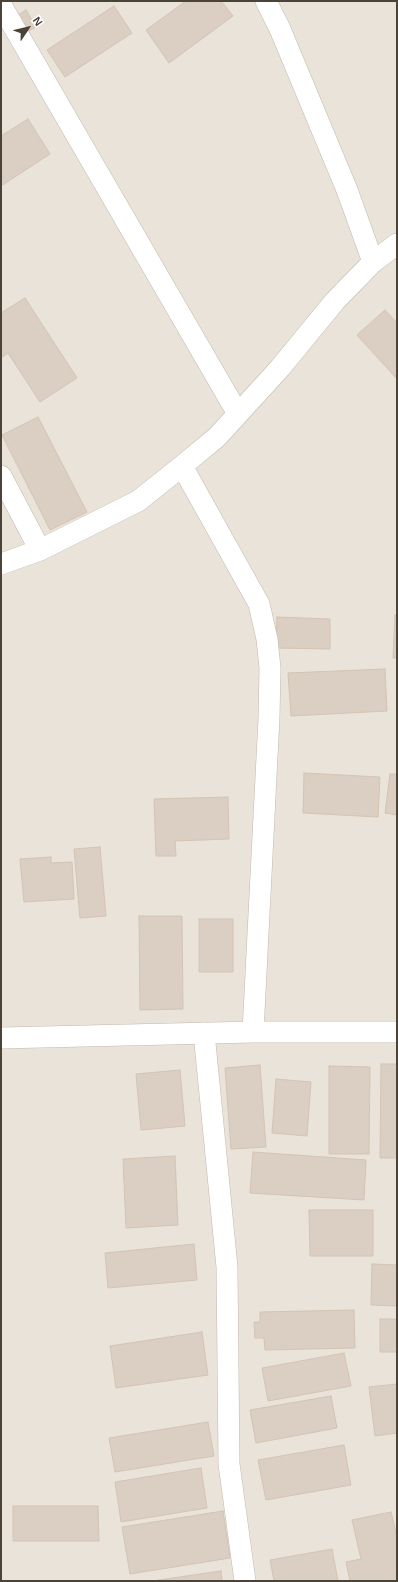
<!DOCTYPE html>
<html>
<head>
<meta charset="utf-8">
<style>
	body { margin:0 }
	#map { position:relative; width:398px; height:1582px; overflow:hidden; background:#f6f2ec; font-family:Arial,sans-serif }
	canvas { display:block }
	.frame { position:absolute; inset:0; border:2px solid #4b4238; pointer-events:none }
	.north { position:absolute; left:8px; top:8px; width:40px; height:40px; -webkit-text-stroke:3px #fff; paint-order:stroke; rotate:55deg; font-size:11px; font-weight:700; line-height:16px; text-align:center; color:#4b4238 }
	.north::after { content:''; display:block; margin:auto; width:14px; height:18px; background:#4b4238; clip-path:polygon(50% 0,100% 100%,50% 72%,0 100%) }
</style>
</head>
<body>
<div id="map">
<canvas width="398" height="1582"></canvas>
<div class="frame"></div>
<div class="north">N</div>
</div>
<script>
const ctx = document.querySelector('canvas').getContext('2d');
ctx.lineJoin = 'round';
function paint(path, color) { ctx.fillStyle = color; ctx.fill(path, 'evenodd'); }
const shape = rows => new Path2D(rows.map(r => 'M' + r).join(''));
function trace(path, color, width, dash) { ctx.strokeStyle = color; ctx.lineWidth = width; ctx.lineCap = dash ? 'butt' : 'round'; ctx.setLineDash(dash || []); ctx.stroke(path); }
paint(shape([
	[1,1,397,1,397,1581,1,1581]
]), '#eae3d9');
const building = shape([
	[186,1,221,1,233,16,169,63,146,30,186,1],
	[114,6,132,33,65,77,47,50,114,6],
	[26,10,36,27,23,34,13,18,26,10],
	[28,119,50,154,1,186,1,136,28,119],
	[25,298,77,378,40,402,8,353,1,358,1,313,25,298],
	[385,310,397,323,397,379,357,335,385,310],
	[38,417,87,512,50,530,2,435,38,417],
	[395,615,397,615,397,658,393,658,395,615],
	[277,617,330,619,330,649,276,648,277,617],
	[385,669,387,711,291,716,288,673,385,669],
	[304,773,380,777,378,817,303,813,304,773],
	[390,774,397,774,397,815,385,813,390,774],
	[228,797,229,839,175,841,176,856,156,856,154,799,228,797],
	[100,847,106,916,80,918,74,849,100,847],
	[51,857,51,863,72,862,74,899,24,902,20,859,51,857],
	[139,916,182,916,183,1009,140,1010,139,916],
	[199,919,233,919,233,972,199,972,199,919],
	[381,1064,397,1064,397,1158,380,1158,381,1064],
	[260,1065,266,1147,231,1149,225,1068,260,1065],
	[329,1066,370,1067,369,1154,329,1154,329,1066],
	[180,1070,185,1126,141,1130,136,1074,180,1070],
	[276,1079,311,1082,307,1136,272,1133,276,1079],
	[253,1152,366,1160,364,1200,250,1193,253,1152],
	[175,1156,178,1225,126,1228,123,1159,175,1156],
	[309,1210,373,1210,373,1256,310,1256,309,1210],
	[194,1244,197,1280,108,1288,105,1253,194,1244],
	[372,1264,397,1265,397,1306,371,1305,372,1264],
	[354,1310,355,1348,265,1350,264,1338,255,1338,254,1322,260,1322,260,1312,354,1310],
	[380,1319,397,1319,397,1352,380,1352,380,1319],
	[202,1332,208,1375,116,1388,110,1346,202,1332],
	[344,1353,351,1386,268,1401,262,1368,344,1353],
	[397,1384,397,1433,375,1436,369,1387,397,1384],
	[331,1396,337,1428,256,1443,250,1410,331,1396],
	[208,1422,214,1456,115,1472,109,1438,208,1422],
	[344,1445,351,1485,266,1500,258,1460,344,1445],
	[201,1468,207,1508,121,1522,115,1482,201,1468],
	[13,1506,98,1506,99,1541,13,1541,13,1506],
	[223,1511,230,1558,130,1574,122,1527,223,1511],
	[391,1512,397,1537,397,1581,350,1581,346,1562,361,1559,352,1520,391,1512],
	[332,1549,338,1581,274,1581,270,1560,332,1549],
	[221,1571,222,1581,152,1581,221,1571]
]);
paint(building, '#dbcfc3');
trace(building, '#d4c4b3', 1);
const street = shape([
	[266,1,280,29,347,190,373,262],
	[1,5,238,414],
	[182,466,259,604,267,639,270,668,269,718,253,1032],
	[1,476,40,550],
	[1,564,40,550,138,501,182,466,217,437,280,368,335,301,373,262,397,244],
	[204,1033,227,1267,229,1464,245,1581],
	[1,1038,253,1032,397,1032]
]);
trace(street, '#c2b9ad', 22);
trace(street, '#fff', 21);
</script>
</body>
</html>
